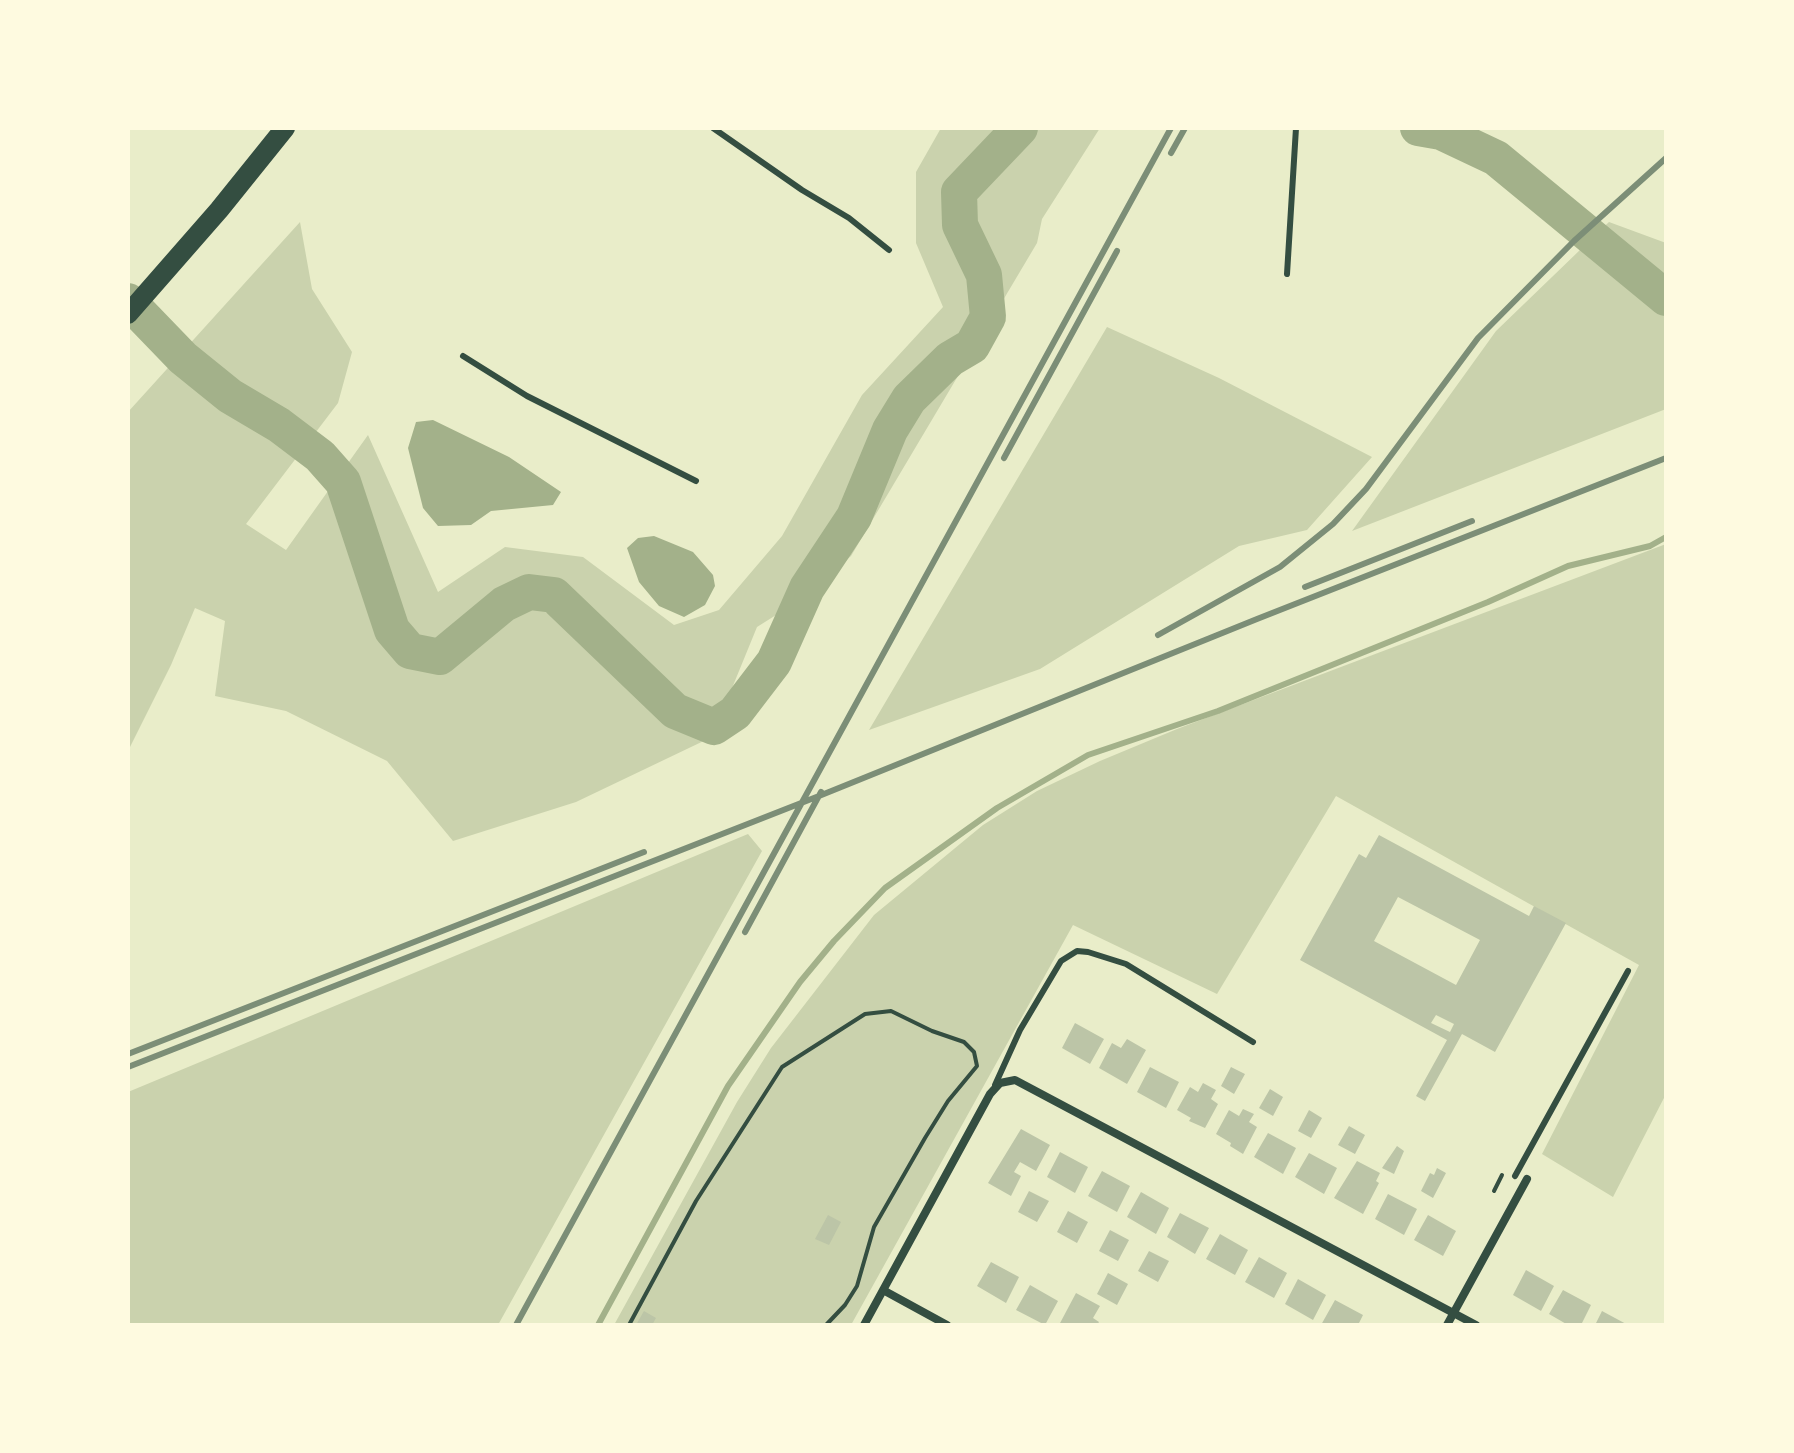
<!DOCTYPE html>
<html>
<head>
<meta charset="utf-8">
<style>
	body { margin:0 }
	#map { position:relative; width:1794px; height:1453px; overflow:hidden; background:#e9edc9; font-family:Roboto,sans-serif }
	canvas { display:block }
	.frame { position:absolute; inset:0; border:130px solid #fefae0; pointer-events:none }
</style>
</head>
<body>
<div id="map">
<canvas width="1794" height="1453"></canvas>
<div class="frame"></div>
</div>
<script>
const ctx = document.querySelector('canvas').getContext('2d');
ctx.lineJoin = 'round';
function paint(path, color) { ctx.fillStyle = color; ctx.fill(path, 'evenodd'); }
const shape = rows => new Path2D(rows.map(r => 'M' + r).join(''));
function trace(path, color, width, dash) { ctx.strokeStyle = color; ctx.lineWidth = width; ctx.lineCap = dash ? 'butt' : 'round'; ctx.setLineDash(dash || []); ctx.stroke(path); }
paint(shape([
	[941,128,1100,128,1042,219,1037,243,851,556,811,593,757,627,712,737,576,802,453,841,387,761,286,711,215,696,225,621,195,608,171,665,128,751,128,412,300,222,312,289,352,352,338,403,246,524,286,550,368,435,438,592,505,547,583,557,674,625,719,610,782,536,862,395,943,307,916,243,916,172],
	[1609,222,1666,243,1666,409,1352,531,1496,331],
	[1107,327,1219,378,1372,457,1307,530,1239,546,1040,669,869,730],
	[1666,544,1666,1094,1613,1197,1542,1154,1639,965,1336,796,1217,994,1073,925,851,1325,614,1325,737,1102,771,1048,874,915,983,825,1037,791,1100,761,1177,729],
	[748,834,762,851,498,1325,128,1325,128,1092]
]), '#cad2ad');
paint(shape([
	[433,420,509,457,561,492,553,505,491,511,471,525,438,526,423,508,408,448,416,422],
	[654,536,693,552,713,575,715,586,705,605,684,617,659,606,639,582,627,548,638,538]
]), '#a3b18a');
trace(shape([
	[598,1325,728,1086,800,982,834,941,885,888,997,808,1088,755,1218,711,1488,602,1568,566,1650,546,1666,537]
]), '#a3b18a', 6);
trace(shape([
	[1418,128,1441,132,1496,158,1666,298],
	[128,301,183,358,230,396,279,425,320,456,343,482,392,630,410,651,440,657,504,604,529,592,554,595,675,711,714,727,735,713,774,662,807,588,854,517,890,430,909,399,950,359,972,346,988,317,984,275,960,225,959,192,1020,128]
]), '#a3b18a', 36);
paint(shape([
	[1379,835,1529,916,1534,906,1566,923,1495,1052,1462,1034,1425,1101,1416,1096,1447,1040,1300,960,1359,854,1366,858],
	[1398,897,1480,940,1456,985,1374,941],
	[1436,1015,1454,1024,1450,1032,1431,1023],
	[1075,1023,1104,1039,1090,1064,1062,1048],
	[1127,1039,1146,1050,1127,1084,1099,1068,1112,1043,1121,1048],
	[1150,1067,1179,1082,1166,1108,1137,1092],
	[1231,1067,1245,1074,1234,1094,1221,1086],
	[1203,1083,1216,1090,1211,1099,1218,1104,1205,1128,1189,1121,1191,1118,1177,1110,1190,1087,1198,1092],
	[1270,1089,1283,1097,1273,1116,1259,1108],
	[1243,1109,1254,1114,1249,1122,1257,1127,1243,1154,1230,1146,1231,1143,1216,1134,1229,1110,1239,1116],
	[1309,1110,1322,1118,1311,1138,1298,1131],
	[1349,1126,1365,1135,1355,1154,1338,1145],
	[1021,1129,1050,1145,1036,1171,1020,1162,1014,1172,1021,1176,1011,1196,988,1183],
	[1268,1133,1296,1148,1283,1174,1254,1157],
	[1397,1146,1404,1151,1394,1174,1382,1168],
	[1060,1152,1088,1167,1075,1193,1047,1177],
	[1309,1153,1337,1168,1324,1194,1295,1177],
	[1357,1161,1380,1173,1376,1181,1379,1183,1363,1214,1334,1198],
	[1437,1168,1446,1173,1433,1198,1421,1191,1430,1173,1434,1175],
	[1102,1171,1130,1186,1117,1212,1088,1196],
	[1029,1191,1049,1201,1037,1222,1018,1212],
	[1141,1192,1169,1208,1156,1234,1127,1217],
	[1388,1194,1417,1209,1404,1235,1375,1219],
	[1068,1211,1088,1222,1077,1243,1057,1232],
	[1180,1213,1209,1228,1195,1254,1167,1237],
	[828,1215,841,1222,829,1245,815,1239],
	[1428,1215,1456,1231,1443,1256,1414,1240],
	[1110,1230,1129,1240,1118,1261,1099,1251],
	[1220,1234,1248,1250,1235,1275,1206,1259],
	[1149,1251,1169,1261,1158,1282,1138,1271],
	[1259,1257,1287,1273,1274,1298,1245,1282],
	[991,1262,1019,1277,1006,1303,977,1286],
	[1526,1270,1554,1286,1541,1311,1513,1295],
	[1108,1273,1128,1284,1117,1305,1097,1294],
	[1298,1279,1326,1295,1313,1320,1285,1304],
	[1030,1285,1058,1301,1045,1325,1016,1310],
	[1563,1290,1591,1305,1581,1325,1568,1325,1549,1314],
	[1076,1293,1100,1306,1093,1318,1099,1322,1097,1325,1059,1325],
	[1335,1300,1363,1315,1358,1325,1321,1325],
	[644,1311,656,1318,652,1325,636,1325],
	[1602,1311,1628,1325,1595,1325]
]), '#bcc5a7');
trace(shape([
	[1494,1191,1502,1175],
	[629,1325,696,1201,782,1067,865,1014,891,1011,932,1031,964,1042,974,1052,977,1066,948,1101,925,1138,874,1227,857,1286,845,1305,826,1325]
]), '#344e41', 4);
trace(shape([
	[713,128,802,190,849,218,889,250],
	[1287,274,1296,128],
	[463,356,527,396,696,481],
	[995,1085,1020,1030,1061,961,1077,951,1088,952,1126,964,1253,1042],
	[1515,1176,1628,971]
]), '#344e41', 6);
trace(shape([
	[883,1290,947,1325],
	[864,1325,990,1094,1000,1083,1015,1080,1476,1325],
	[1447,1325,1527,1179]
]), '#344e41', 8);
trace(shape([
	[128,314,219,210,285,128]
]), '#344e41', 20);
trace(shape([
	[1171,153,1185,128],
	[1004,458,1117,251],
	[1305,587,1472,521],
	[1158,635,1280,567,1333,524,1366,489,1478,338,1574,241,1666,158],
	[745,932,821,792],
	[128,1054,644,852],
	[128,1067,819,796,1257,619,1666,458],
	[516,1325,1171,128]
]), '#7c8e77', 6);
</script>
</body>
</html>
